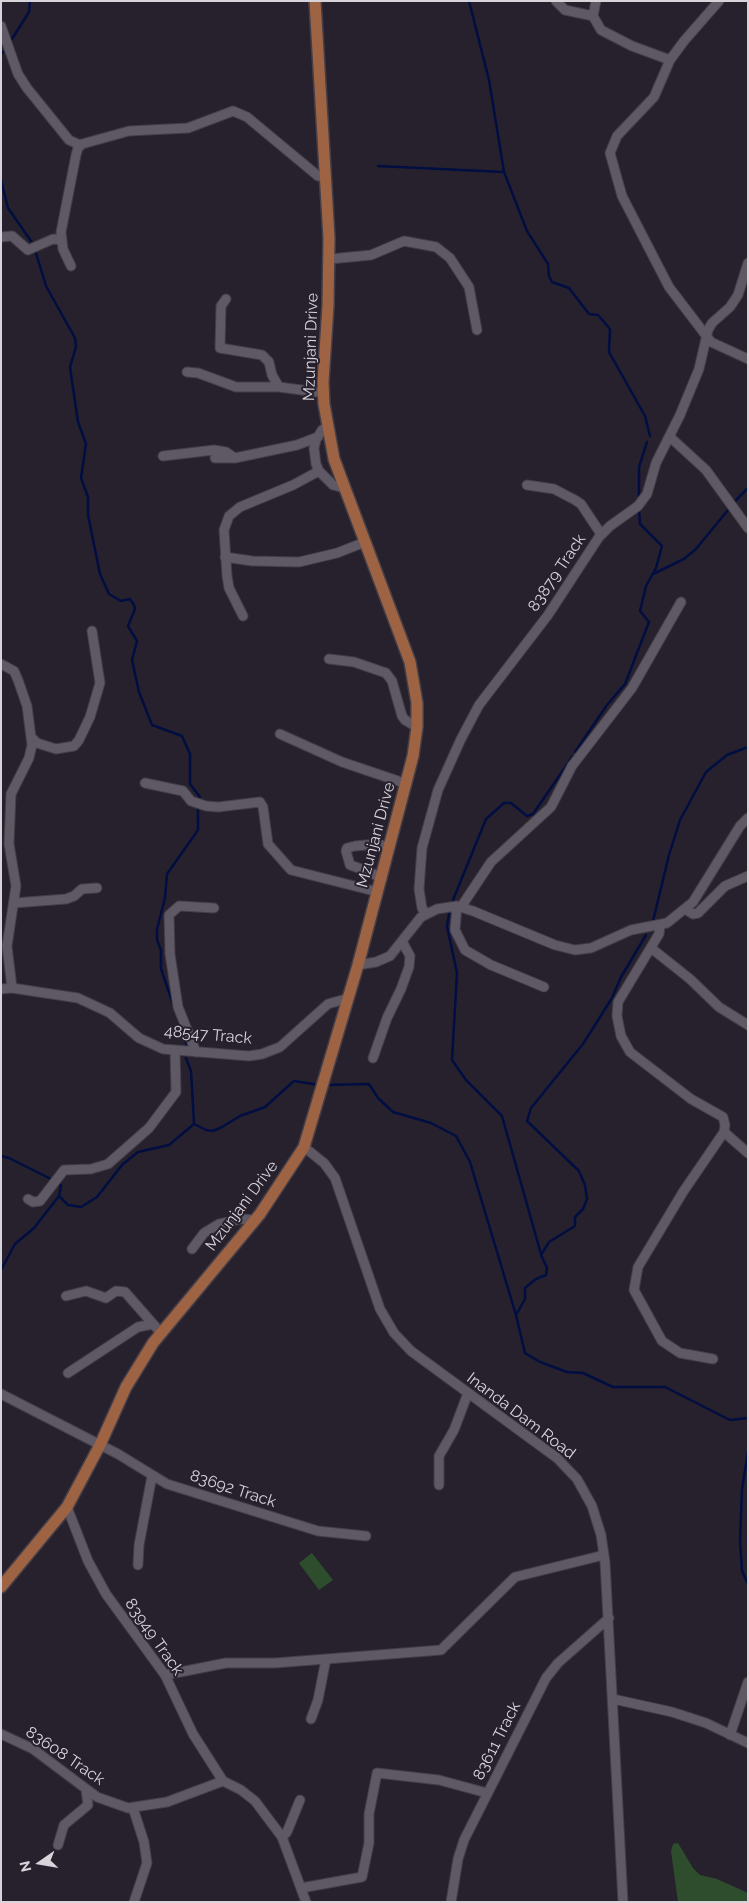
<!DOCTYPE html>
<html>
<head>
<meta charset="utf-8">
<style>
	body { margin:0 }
	#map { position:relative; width:749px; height:1903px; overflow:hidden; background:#27212d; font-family:Raleway,sans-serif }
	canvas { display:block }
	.frame { position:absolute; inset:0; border:2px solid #d7d3db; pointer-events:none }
	.north { position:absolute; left:15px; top:1838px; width:50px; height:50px; -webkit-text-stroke:4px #27212d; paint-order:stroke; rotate:257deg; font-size:14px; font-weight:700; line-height:20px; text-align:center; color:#d7d3db }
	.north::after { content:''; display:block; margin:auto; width:18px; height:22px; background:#d7d3db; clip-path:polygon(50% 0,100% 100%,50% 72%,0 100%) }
</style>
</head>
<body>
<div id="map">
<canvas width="749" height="1903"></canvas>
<div class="frame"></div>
<div class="north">N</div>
</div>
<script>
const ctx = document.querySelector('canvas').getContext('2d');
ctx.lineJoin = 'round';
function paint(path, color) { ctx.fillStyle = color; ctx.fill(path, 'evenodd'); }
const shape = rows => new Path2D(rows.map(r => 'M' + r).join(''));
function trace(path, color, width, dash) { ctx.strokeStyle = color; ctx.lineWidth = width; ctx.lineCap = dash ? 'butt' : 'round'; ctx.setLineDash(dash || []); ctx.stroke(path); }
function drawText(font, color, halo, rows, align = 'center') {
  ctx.font = font + ' Raleway,sans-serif'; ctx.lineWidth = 4; ctx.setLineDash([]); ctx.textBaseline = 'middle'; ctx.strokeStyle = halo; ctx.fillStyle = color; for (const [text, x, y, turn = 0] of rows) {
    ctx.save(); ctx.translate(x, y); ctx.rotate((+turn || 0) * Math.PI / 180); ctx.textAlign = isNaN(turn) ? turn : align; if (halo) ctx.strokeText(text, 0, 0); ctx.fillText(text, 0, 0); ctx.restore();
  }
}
paint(shape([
	[312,1553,333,1580,319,1590,299,1563],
	[678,1843,693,1868,700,1875,717,1879,748,1893,748,1902,678,1902,671,1851,673,1844]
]), '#2e4d2c');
trace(shape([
	[469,1,489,80,504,172,527,231,548,264,549,276,552,282,569,288,589,314,598,315,610,329,609,352,645,416,650,436],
	[12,39,29,12,30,1],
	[1,54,3,52],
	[378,166,503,172],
	[1,180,8,208,33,244],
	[36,253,46,286,75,338,76,347,70,367,78,422,86,444,81,478,88,497,88,515,100,574,109,594,121,601,130,599,134,605,135,609,128,626,137,641,132,660,139,692,152,725,182,736,190,754,190,784,200,797,198,800],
	[639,496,639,467,647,442],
	[734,502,748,488],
	[653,574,684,559,696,549,728,510],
	[575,752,607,705,625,684,649,622,640,611,646,586,656,568,662,546,640,524,639,510],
	[453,900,486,819,504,803,511,803,527,816,533,814,573,756],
	[450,909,447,926,457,973,452,1060,466,1080,502,1116,541,1254],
	[653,921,669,855,680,820,706,772,727,755,748,747],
	[646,935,621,977,612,998,583,1044,531,1108,527,1121,579,1171,585,1185,587,1199,583,1209,575,1217,575,1226,549,1242,541,1255,547,1268,546,1275,536,1279,525,1288,525,1299,516,1315,525,1353,540,1362,567,1372,583,1373,613,1387,665,1387,730,1420,748,1418],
	[174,1007,161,969,161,950,157,940,157,929,165,898,167,874,198,830,198,807],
	[179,1021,187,1046],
	[186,1058,191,1071,194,1123],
	[325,1085,369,1084,378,1098,393,1112,431,1123,456,1136,470,1162,516,1315],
	[1,1156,9,1158,59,1183,61,1186,59,1196,34,1228,15,1244,1,1270],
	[59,1196,68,1205,81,1207,97,1197,122,1165,138,1152,169,1145,194,1124,206,1130,213,1131,222,1127,240,1116,265,1107,294,1081,319,1085],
	[748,1452,742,1489,740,1541,742,1571,748,1584]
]), '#000e41', 2.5);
const minor = shape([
	[556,1,565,10,593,16],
	[596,1,593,16,601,30,632,46,670,60],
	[719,1,684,41,670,60,654,97,617,136,610,153,622,196,669,287,711,342,748,359],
	[1,26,18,74,27,88,69,140,80,145],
	[1,237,12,236,28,250,53,239,61,240],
	[330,259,371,255,404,241,436,247,450,258,469,287,477,330],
	[71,266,63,249,61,232,76,155,78,148,82,144,129,131,188,128,233,111,247,117,318,176,326,178],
	[226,299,221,306,220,348,262,355,269,362,272,375,279,387],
	[187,372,198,373,236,387,279,387,324,393],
	[327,427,322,430,316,440,314,448,316,464,319,471,333,485,344,488],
	[670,437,706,470,748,528],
	[163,456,214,450,226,452,235,458,297,445,318,437],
	[215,458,235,458],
	[527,485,554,489,575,500,581,504,601,534],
	[225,557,252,561,299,562,337,553,365,542],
	[243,616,229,588,227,576,224,530,229,516,240,507,293,485,319,471],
	[329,659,354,662,386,673,392,681,402,716,405,720,417,727],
	[1,664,14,671,18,680,27,706,32,745,29,758,11,794,9,844,16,886,7,946,12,988],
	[280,734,342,762,407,784],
	[31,737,37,743,56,749,74,746,79,740,90,717,100,683,92,631],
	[145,783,183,791,191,801,206,806,218,807,260,802,263,807,268,844,291,870,378,892],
	[382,879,370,872,350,865,346,851,347,848,355,846,377,844,390,847],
	[14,903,66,899,74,896,82,889,97,888],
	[457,906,455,930,465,950,491,965,544,987],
	[461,907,491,862,551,807,572,766,632,688,681,602],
	[685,909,693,914,698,913,725,886,748,876],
	[426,914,422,908,419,889,422,848,438,790,461,739,479,705,548,615,599,537,610,526,638,506,647,494,656,463,680,415,699,369,708,330,712,323,730,307,738,295,748,263],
	[660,926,659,934,618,1002,617,1016,621,1036,630,1052,691,1099,723,1117,725,1125,724,1132,683,1192,638,1267,634,1290,662,1341,680,1353,713,1359],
	[651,948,690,979,719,1007,748,1025],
	[358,965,376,962,390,956,421,917,437,909,457,906,473,911,555,945,575,950,591,948,631,930,667,923,693,902,740,826,748,818],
	[1,989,12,988,78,998,110,1013,139,1038,163,1049,249,1056,262,1054,280,1047,328,1004,349,998],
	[196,1052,178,1007,170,954,169,915,179,906,214,908],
	[373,1058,387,1018,401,989,409,967,410,956,403,943],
	[724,1132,748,1153],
	[304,1147,324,1163,335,1178,380,1309,394,1333,411,1351,557,1458,577,1479,592,1506,601,1535,605,1562,623,1902],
	[28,1199,33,1202,40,1201,64,1170,91,1169,108,1164,149,1128,176,1092,175,1050],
	[192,1249,204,1233,219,1224,241,1219,256,1220],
	[66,1296,86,1291,106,1298,116,1291,125,1292,161,1333],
	[68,1373,138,1327,153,1324],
	[1,1394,118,1454,167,1484,318,1531,366,1536],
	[439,1485,439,1456,454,1430,468,1393],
	[67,1507,88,1561,106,1594,165,1675,193,1734,223,1781],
	[138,1565,139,1545,152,1476],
	[165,1675,226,1663,275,1663,441,1650,515,1577,604,1555],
	[613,1699,672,1712,706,1723,748,1743],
	[311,1719,318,1700,326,1659],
	[1,1734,33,1749,97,1797,128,1808,167,1802,223,1781,241,1790,255,1801,282,1837,306,1902],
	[730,1735,748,1682],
	[133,1808,144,1842,147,1863,134,1902],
	[282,1837,287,1832,300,1800],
	[58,1845,64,1825,88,1805,86,1790],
	[301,1888,362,1877,369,1843,369,1814,377,1773,439,1780,487,1793],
	[451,1902,458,1859,464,1840,546,1678,558,1663,609,1618]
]);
const major = shape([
	[1,1587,67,1507,100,1445,126,1387,153,1343,260,1214,304,1147,358,965,413,756,417,727,417,703,410,662,334,459,324,404,323,382,328,306,329,238,315,1]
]);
trace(minor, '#443e48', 11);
trace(major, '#443e48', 14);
trace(minor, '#5f5865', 9);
trace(major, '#9d6342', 11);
drawText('16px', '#d7d3db', '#27212d', [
	["Mzunjani Drive",311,347,-88],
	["83879 Track",557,573,-56],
	["Mzunjani Drive",376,835,-75],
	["48547 Track",208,1035,5],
	["Mzunjani Drive",242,1206,-53],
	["Inanda Dam Road",521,1416,37],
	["83692 Track",233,1489,18],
	["83949 Track",154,1637,55],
	["83611 Track",497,1741,-63],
	["83608 Track",65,1756,34]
]);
</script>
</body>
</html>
